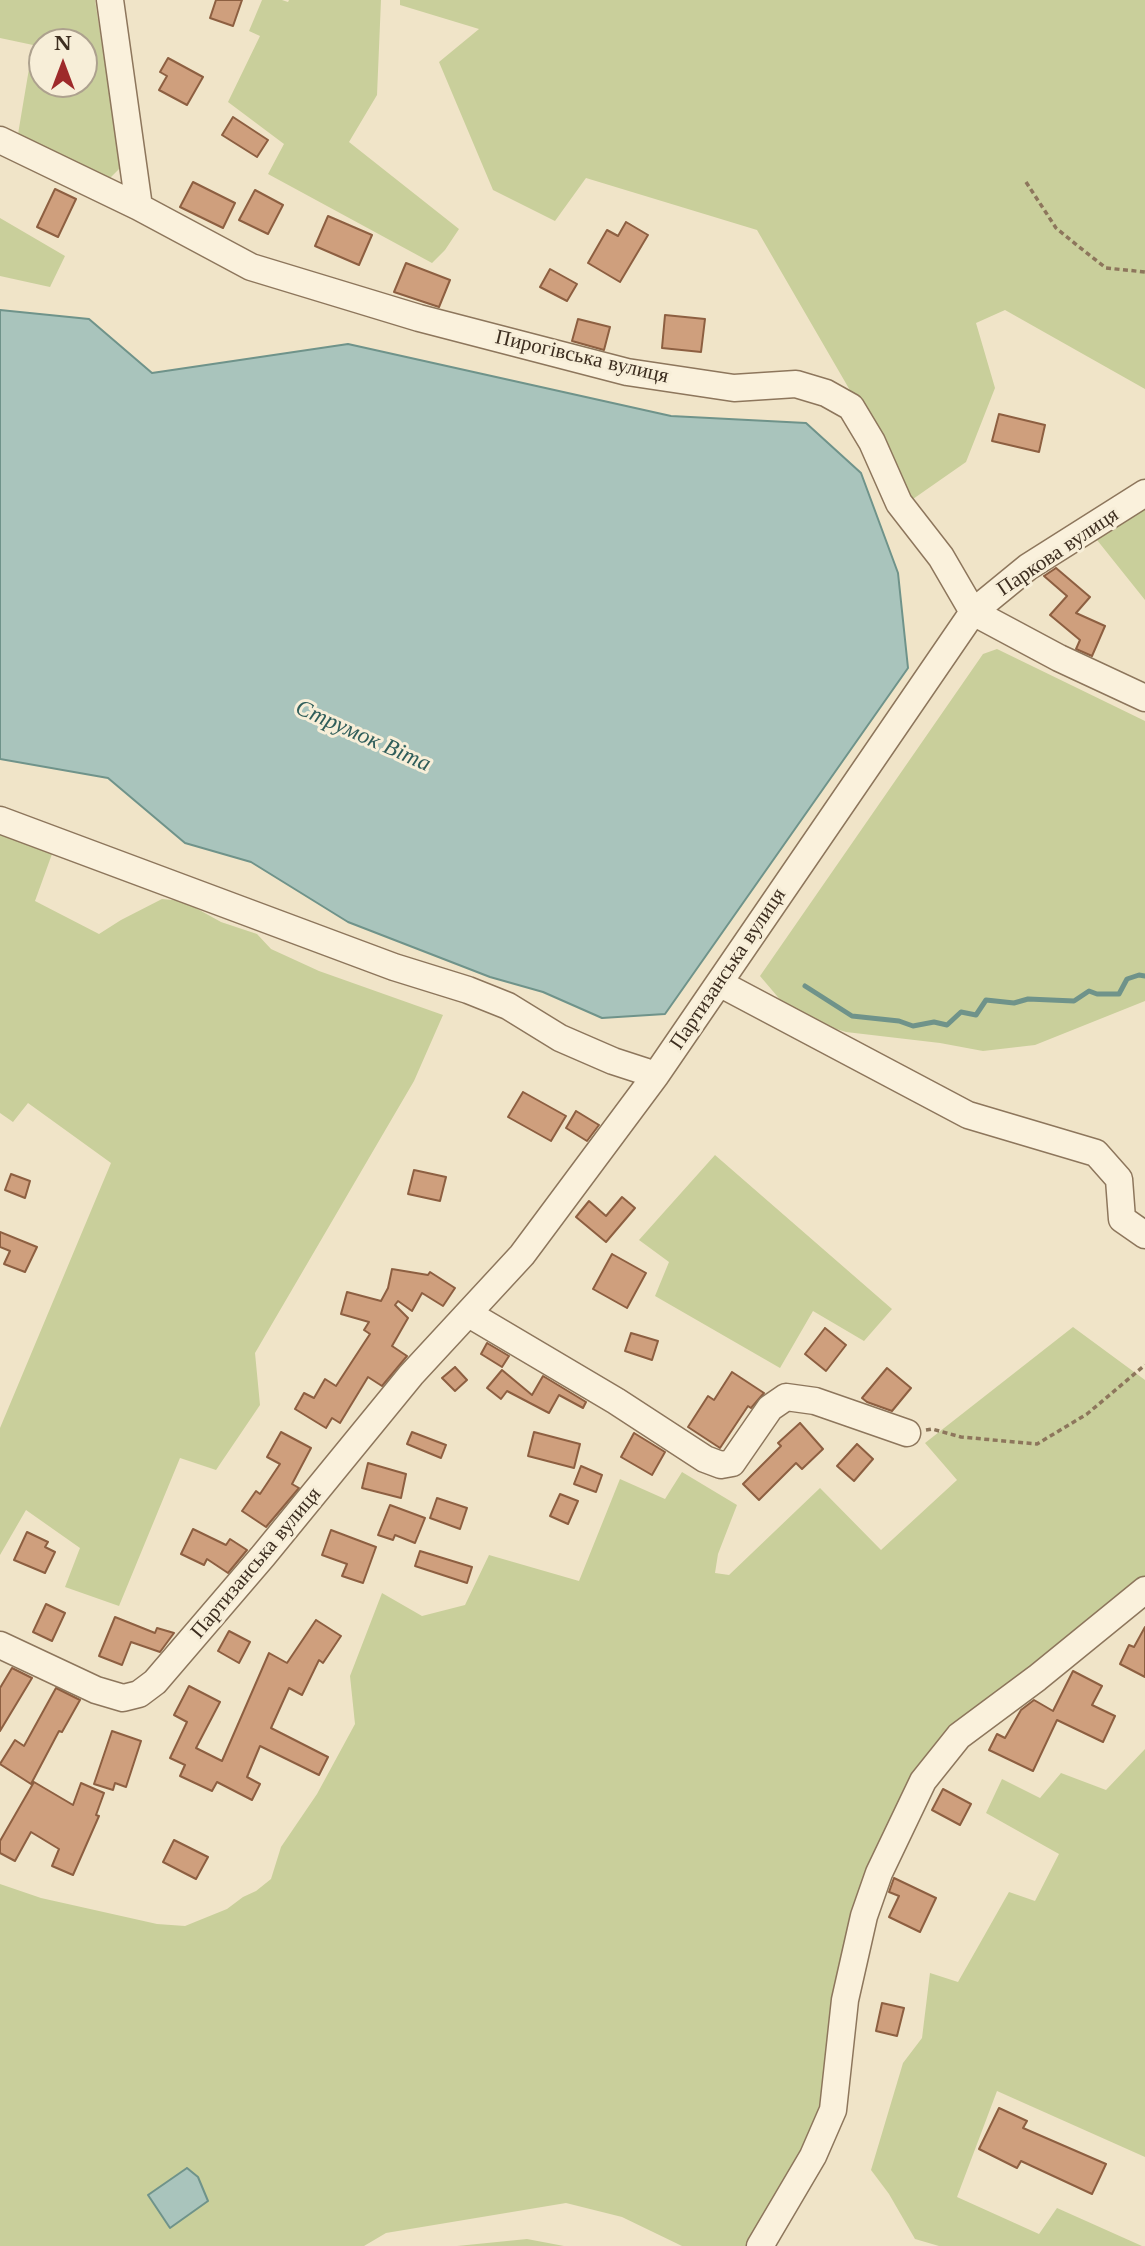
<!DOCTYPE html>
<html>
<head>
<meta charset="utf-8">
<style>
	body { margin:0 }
	#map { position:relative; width:1145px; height:2246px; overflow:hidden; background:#f0e4c8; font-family:"Libre Baskerville",serif }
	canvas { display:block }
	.north { position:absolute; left:28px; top:28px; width:70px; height:70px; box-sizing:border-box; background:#f7eed8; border:2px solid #ada18e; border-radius:50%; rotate:0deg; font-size:19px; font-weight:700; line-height:28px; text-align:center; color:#3d2e20 }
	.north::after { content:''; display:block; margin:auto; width:24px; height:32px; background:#9e2a2b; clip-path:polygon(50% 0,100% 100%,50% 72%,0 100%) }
</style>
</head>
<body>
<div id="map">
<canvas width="1145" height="2246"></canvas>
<div class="north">N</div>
</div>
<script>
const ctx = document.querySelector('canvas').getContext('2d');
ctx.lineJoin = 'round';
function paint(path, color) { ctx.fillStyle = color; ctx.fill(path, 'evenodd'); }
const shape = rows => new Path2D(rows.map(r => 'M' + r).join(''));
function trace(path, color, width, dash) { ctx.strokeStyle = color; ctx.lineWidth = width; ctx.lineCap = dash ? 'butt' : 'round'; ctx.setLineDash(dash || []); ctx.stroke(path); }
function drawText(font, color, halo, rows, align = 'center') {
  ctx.font = font + ' "Libre Baskerville",serif'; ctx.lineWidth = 6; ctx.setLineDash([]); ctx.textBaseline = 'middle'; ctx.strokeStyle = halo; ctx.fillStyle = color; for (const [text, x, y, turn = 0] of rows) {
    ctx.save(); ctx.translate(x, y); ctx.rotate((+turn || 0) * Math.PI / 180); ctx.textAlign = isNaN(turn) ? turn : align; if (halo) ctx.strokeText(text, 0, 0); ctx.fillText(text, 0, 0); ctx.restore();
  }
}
paint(shape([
	[0,0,95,0,121,167,110,178,88,177,17,140,33,45,0,38],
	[42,42,84,42,84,84,42,84],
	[262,0,282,0,288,2,289,0,381,0,377,95,349,142,459,229,445,250,432,263,268,174,284,144,228,102,260,36,249,31],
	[400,0,1145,0,1145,389,1005,310,976,323,995,388,966,462,913,499,757,230,586,178,555,221,493,190,439,62,479,29,400,5],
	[0,218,65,256,50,287,0,276],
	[1145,493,1145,600,1089,530],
	[997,649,1145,721,1145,1001,1035,1045,983,1051,940,1043,846,1032,794,1016,760,976,983,654],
	[0,834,52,854,35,901,99,934,121,920,162,899,183,901,221,922,257,934,271,949,319,971,443,1015,414,1081,255,1353,260,1405,216,1470,180,1458,119,1606,65,1587,80,1548,26,1510,0,1555,0,1428,111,1163,28,1103,13,1122,0,1113],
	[715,1155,892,1309,864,1341,813,1311,780,1368,655,1296,669,1262,639,1240],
	[1073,1327,1145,1380,1145,1590,959,1736,879,1873,833,2110,750,2246,682,2246,622,2217,566,2203,386,2233,364,2246,0,2246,0,1884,41,1898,157,1924,185,1926,227,1909,243,1897,256,1891,271,1879,281,1847,317,1794,355,1724,350,1676,382,1593,422,1616,465,1605,489,1555,579,1581,620,1479,665,1499,682,1472,737,1505,718,1554,715,1573,729,1575,820,1488,881,1550,957,1480,925,1443],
	[1145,1749,1145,2157,997,2091,957,2197,1039,2234,1057,2208,1142,2246,939,2246,915,2239,889,2194,871,2170,903,2063,922,2038,930,1973,958,1982,1009,1892,1035,1901,1059,1854,986,1813,1002,1779,1040,1798,1061,1773,1106,1790],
	[527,2239,564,2246,457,2246]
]), '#c9cf9b');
const water = shape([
	[0,310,89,319,152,373,348,344,671,416,806,423,861,473,898,573,908,668,665,1014,602,1018,543,992,490,977,348,922,251,862,185,843,108,778,0,759,0,310],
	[187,2168,198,2177,208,2201,170,2228,148,2195,187,2168]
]);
paint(water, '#a9c4bc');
trace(water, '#6f938a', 2);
trace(shape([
	[805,986,852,1016,899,1021,913,1026,934,1022,947,1025,961,1012,976,1015,986,1000,1014,1003,1028,999,1074,1001,1089,991,1097,994,1119,994,1127,979,1139,975,1145,976]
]), '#6f938a', 5);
const building = shape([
	[216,0,242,0,233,26,210,18,216,0],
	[168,58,203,77,187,105,159,90,167,76,160,72,168,58],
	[233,117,268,140,257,157,222,135,233,117],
	[193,182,235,203,223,228,180,207,193,182],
	[55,189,76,199,58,237,37,227,55,189],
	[255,190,283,205,268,234,239,220,255,190],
	[328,216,372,235,359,265,315,246,328,216],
	[626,222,648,235,620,282,588,263,607,230,618,236,626,222],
	[406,263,450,280,439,307,394,292,406,263],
	[550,269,577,284,567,301,540,287,550,269],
	[665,315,705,319,701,352,662,348,665,315],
	[578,319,610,327,604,350,572,341,578,319],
	[999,414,1045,425,1039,452,992,441,999,414],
	[1056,568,1090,597,1076,613,1105,626,1092,656,1076,649,1080,640,1050,615,1067,596,1044,576,1056,568],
	[523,1092,566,1116,551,1141,508,1117,523,1092],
	[576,1111,599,1125,587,1141,566,1128,576,1111],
	[414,1170,446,1177,440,1201,408,1194,414,1170],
	[11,1174,30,1181,25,1198,5,1190,11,1174],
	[622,1197,635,1208,606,1242,576,1217,589,1201,606,1216,622,1197],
	[0,1232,37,1247,25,1272,4,1264,10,1251,0,1247,0,1232],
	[612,1254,646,1273,627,1308,593,1289,612,1254],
	[392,1269,428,1275,430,1272,455,1288,443,1306,422,1293,412,1311,398,1301,395,1305,408,1318,392,1346,407,1356,382,1386,368,1377,340,1423,332,1418,326,1428,295,1409,304,1393,314,1398,325,1379,336,1386,370,1334,364,1330,369,1322,341,1314,347,1292,381,1301,388,1288,392,1269],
	[825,1328,846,1345,826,1371,805,1354,825,1328],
	[631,1333,658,1341,652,1360,625,1351,631,1333],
	[487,1343,509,1356,502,1367,481,1354,487,1343],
	[455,1367,467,1380,455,1391,442,1378,455,1367],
	[887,1368,911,1388,892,1411,867,1402,862,1398,887,1368],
	[502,1370,532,1395,543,1376,586,1402,583,1408,559,1395,549,1413,507,1391,501,1399,487,1388,502,1370],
	[732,1372,764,1393,751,1408,748,1406,720,1448,688,1427,708,1396,714,1400,732,1372],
	[800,1423,823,1449,802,1469,796,1463,759,1500,743,1484,781,1446,778,1443,800,1423],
	[281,1432,311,1448,292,1484,299,1488,266,1527,242,1511,256,1491,260,1494,280,1464,267,1457,281,1432],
	[412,1432,446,1445,441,1458,407,1444,412,1432],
	[534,1432,580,1444,574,1468,528,1456,534,1432],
	[634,1433,665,1452,652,1475,621,1457,634,1433],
	[857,1444,873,1459,854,1481,837,1466,857,1444],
	[368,1463,406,1474,401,1498,362,1488,368,1463],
	[581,1466,602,1475,596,1492,574,1484,581,1466],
	[560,1494,578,1501,568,1524,550,1516,560,1494],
	[437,1498,467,1508,460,1529,430,1518,437,1498],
	[390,1505,425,1518,415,1543,395,1535,393,1540,378,1535,390,1505],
	[193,1529,226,1545,230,1539,247,1550,228,1573,207,1559,204,1565,181,1554,193,1529],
	[331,1530,376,1547,363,1583,342,1576,347,1564,322,1555,331,1530],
	[27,1532,48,1542,45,1547,55,1552,45,1573,14,1560,27,1532],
	[420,1551,472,1567,467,1583,415,1566,420,1551],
	[46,1604,65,1613,52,1641,33,1632,46,1604],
	[115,1617,155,1633,157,1628,174,1633,160,1652,131,1642,122,1665,99,1656,115,1617],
	[316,1620,341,1636,323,1663,319,1660,302,1695,289,1688,271,1728,328,1757,319,1775,260,1746,247,1777,260,1784,252,1800,217,1782,212,1791,180,1776,185,1765,170,1758,187,1722,174,1715,189,1686,220,1702,196,1748,222,1761,269,1653,287,1663,316,1620],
	[1145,1627,1145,1677,1120,1664,1129,1645,1134,1647,1145,1627],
	[229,1631,250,1642,239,1663,218,1651,229,1631],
	[12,1668,32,1678,0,1731,0,1688,12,1668],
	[1073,1671,1102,1686,1092,1705,1115,1716,1103,1742,1057,1720,1033,1771,989,1750,997,1734,1005,1738,1021,1710,1034,1700,1053,1711,1073,1671],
	[56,1688,80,1700,62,1732,59,1731,31,1784,0,1764,15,1740,24,1746,56,1688],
	[112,1731,141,1741,126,1787,115,1783,113,1790,94,1784,112,1731],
	[34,1782,73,1805,81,1783,104,1793,96,1815,99,1816,73,1875,52,1866,59,1849,31,1832,15,1861,0,1853,0,1841,34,1782],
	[943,1789,971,1804,960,1825,932,1810,943,1789],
	[174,1840,208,1857,196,1879,163,1862,174,1840],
	[894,1878,936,1898,920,1932,889,1917,899,1896,889,1892,894,1878],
	[882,2003,904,2008,897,2036,876,2031,882,2003],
	[999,2108,1027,2121,1023,2128,1106,2164,1092,2194,1021,2161,1017,2168,979,2149,999,2108]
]);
paint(building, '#cf9f7d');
trace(building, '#8d5f41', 2);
const minor = shape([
	[110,0,139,207],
	[0,140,139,207,251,267,419,318,627,372,734,388,796,384,826,393,851,407,872,442,899,503,941,557,973,612,1059,658,1145,698],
	[0,820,394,967,468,990,508,1006,560,1038,613,1061,656,1075],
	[719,983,968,1115,1096,1153,1119,1179,1122,1219,1145,1235],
	[469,1314,616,1401,705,1459,721,1465,732,1463,770,1408,786,1397,815,1401,907,1433],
	[0,1645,96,1690,123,1698,139,1694,155,1682,263,1556,411,1375,522,1255,656,1075,973,612,1028,567,1145,493],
	[760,2246,813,2156,833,2110,845,2000,864,1916,879,1873,923,1781,959,1736,1037,1678,1145,1590]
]);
trace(minor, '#8d765c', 29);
trace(shape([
	[1026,182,1056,228,1078,246,1106,268,1145,272],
	[926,1430,932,1429,961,1437,1037,1444,1087,1414,1145,1365]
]), '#8d765c', 3.5, [5, 3.5]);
trace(minor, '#faf1dc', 26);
drawText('21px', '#3d2e20', '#f7eed8', [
	["Пирогівська вулиця",582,357,13],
	["Паркова вулиця",1058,552,-34],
	["Партизанська вулиця",728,969,-56],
	["Партизанська вулиця",256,1563,-50]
]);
drawText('italic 23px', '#2f5d5a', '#f7eed8', [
	["Струмок Віта",363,736,24]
]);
</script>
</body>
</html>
